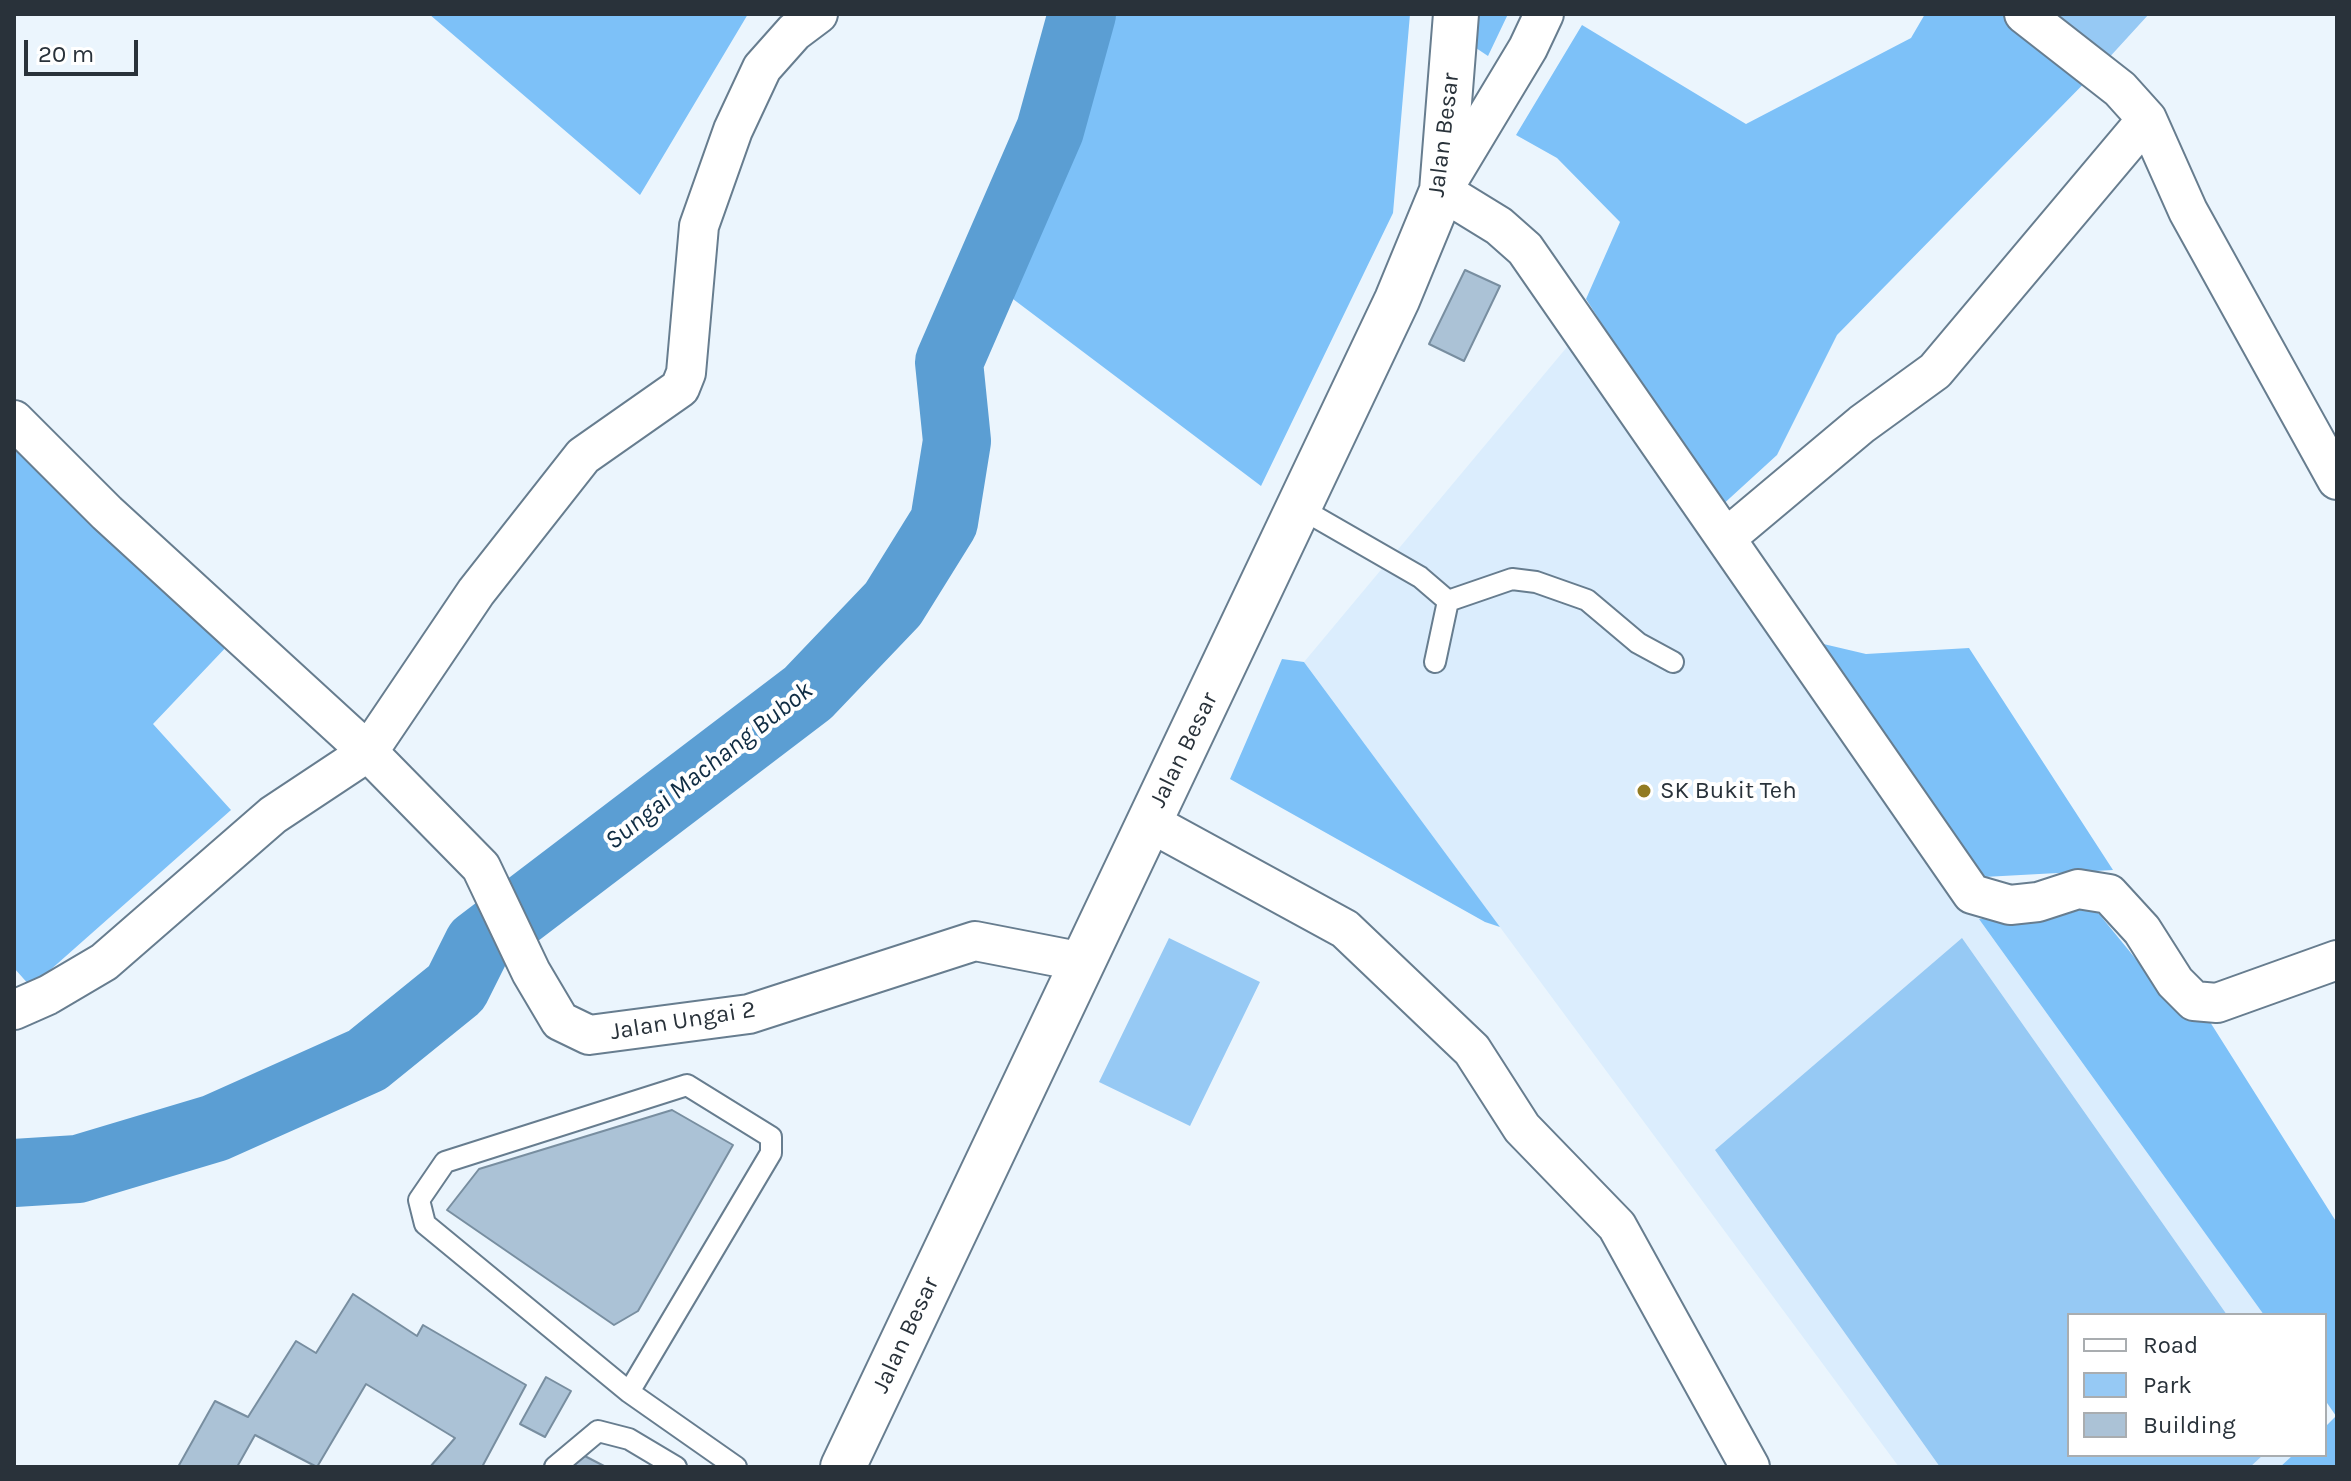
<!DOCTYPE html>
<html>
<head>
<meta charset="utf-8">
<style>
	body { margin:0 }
	#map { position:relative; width:2351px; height:1481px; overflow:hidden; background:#ebf5fd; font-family:Karla,sans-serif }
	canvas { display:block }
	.frame { position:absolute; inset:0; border:16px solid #29323a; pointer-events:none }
	.legend { position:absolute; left:2067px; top:1313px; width:260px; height:144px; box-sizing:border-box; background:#fff; border:2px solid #a9adb0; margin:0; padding:10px 14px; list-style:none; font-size:24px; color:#29323a }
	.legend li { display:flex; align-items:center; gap:16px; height:40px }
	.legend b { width:40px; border:2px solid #a9adb0 }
	.scale { position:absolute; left:24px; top:40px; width:114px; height:36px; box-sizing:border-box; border:4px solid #29323a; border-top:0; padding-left:10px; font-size:24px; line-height:28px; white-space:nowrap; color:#29323a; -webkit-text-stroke:6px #fff; paint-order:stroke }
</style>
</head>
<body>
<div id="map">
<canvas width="2351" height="1481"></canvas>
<div class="frame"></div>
<ul class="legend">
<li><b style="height:10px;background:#fff"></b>Road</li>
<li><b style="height:22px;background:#96c9f4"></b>Park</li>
<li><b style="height:22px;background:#abc2d6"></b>Building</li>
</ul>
<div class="scale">20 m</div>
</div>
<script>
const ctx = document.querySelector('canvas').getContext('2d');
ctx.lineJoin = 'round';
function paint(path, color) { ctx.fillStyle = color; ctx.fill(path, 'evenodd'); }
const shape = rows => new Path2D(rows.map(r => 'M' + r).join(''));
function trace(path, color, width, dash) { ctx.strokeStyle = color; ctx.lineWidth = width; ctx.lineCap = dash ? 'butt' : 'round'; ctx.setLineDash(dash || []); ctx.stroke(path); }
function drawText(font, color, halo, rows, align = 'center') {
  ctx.font = font + ' Karla,sans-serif'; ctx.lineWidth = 8; ctx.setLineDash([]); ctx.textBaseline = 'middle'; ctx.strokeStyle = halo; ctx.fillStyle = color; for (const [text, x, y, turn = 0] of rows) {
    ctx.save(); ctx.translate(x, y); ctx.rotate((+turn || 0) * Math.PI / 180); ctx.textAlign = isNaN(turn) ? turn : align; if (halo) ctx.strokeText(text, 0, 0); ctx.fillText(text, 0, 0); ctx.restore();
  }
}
paint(shape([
	[1572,341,2264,1315,2069,1315,2069,1455,2293,1455,2280,1467,1899,1467,1304,662]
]), '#dbedfd');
paint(shape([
	[2047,14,2149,14,2106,61],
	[1169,938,1260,982,1190,1126,1099,1082],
	[1962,938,2227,1315,2069,1315,2069,1455,2263,1455,2250,1467,1940,1467,1715,1150]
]), '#96c9f4');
paint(shape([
	[429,14,748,14,640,195],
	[1104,14,1410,14,1393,213,1261,486,1013,299],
	[1478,14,1508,14,1488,56,1473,46],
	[1925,14,2047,14,2106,61,1837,335,1777,455,1719,508,1586,299,1620,222,1557,158,1516,135,1582,25,1746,124,1911,38],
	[14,446,231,642,153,724,231,810,31,987,14,968],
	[1815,642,1866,654,1969,648,2113,870,1984,877],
	[1282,659,1304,662,1500,927,1485,922,1230,779],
	[2095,909,2184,1018,2205,1014,2337,1223,2337,1467,2280,1467,2293,1455,2325,1455,2325,1427,2336,1416,2325,1400,2325,1315,2264,1315,1979,919]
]), '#7dc1f8');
trace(shape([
	[14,1173,78,1169,215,1128,367,1060,456,988,478,944,808,693,893,604,944,522,957,441,949,362,1050,130,1082,14]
]), '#5b9ed3', 68);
const building = shape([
	[1465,270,1500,286,1464,361,1429,344,1465,270],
	[672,1110,733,1145,638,1311,614,1325,447,1210,479,1169,672,1110],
	[353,1294,417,1336,423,1325,526,1385,482,1467,430,1467,455,1438,366,1384,317,1467,255,1435,237,1467,178,1467,215,1401,248,1417,296,1341,316,1353,353,1294],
	[546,1377,571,1391,545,1437,520,1424,546,1377],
	[579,1453,606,1467,572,1467,579,1453]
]);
paint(building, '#abc2d6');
trace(building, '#788ea0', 2);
const lane = shape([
	[1300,508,1420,577,1448,601,1435,662],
	[1448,601,1512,579,1536,582,1587,600,1638,643,1673,662],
	[629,1392,771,1153,771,1137,687,1085,445,1162,419,1200,425,1224,629,1392,736,1467],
	[555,1467,598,1431,629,1439,676,1467]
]);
const street = shape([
	[1544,14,1528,48,1442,191,1499,226,1525,249,1972,894,2010,905,2038,902,2078,889,2109,894,2142,930,2175,982,2194,1001,2217,1003,2337,960],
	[2024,14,2120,89,2147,119,2188,211,2337,480],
	[14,420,107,513,368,752,481,867,531,972,560,1021,589,1035,749,1014,975,941,1083,962],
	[1726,538,1862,424,1935,371,2147,119],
	[1149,822,1345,929,1472,1050,1522,1128,1617,1226,1750,1467],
	[14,1010,48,995,104,962,273,815,368,752,476,592,583,456,680,388,686,373,699,226,733,130,762,68,794,32,818,14]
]);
const secondary = shape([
	[843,1467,1397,300,1442,191,1456,14]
]);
trace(lane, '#677d8f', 24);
trace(street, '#677d8f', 42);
trace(secondary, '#677d8f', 48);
trace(lane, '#fff', 20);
trace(street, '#fff', 38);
trace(secondary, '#fff', 44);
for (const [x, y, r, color] of [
	[1644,791,8,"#927b22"]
]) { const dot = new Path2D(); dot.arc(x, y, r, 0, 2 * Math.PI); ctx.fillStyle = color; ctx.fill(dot); trace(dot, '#fff', 3); }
drawText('24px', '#29323a', '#fff', [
	["Jalan Besar",1444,135,-83],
	["Jalan Besar",1184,750,-64],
	["Jalan Ungai 2",683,1021,-9],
	["Jalan Besar",906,1335,-65]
]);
drawText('24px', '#29323a', '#fff', [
	["SK Bukit Teh",1660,791]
], 'left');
drawText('italic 26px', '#0f2c43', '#fff', [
	["Sungai Machang Bubok",709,766,-38]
]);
</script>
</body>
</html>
